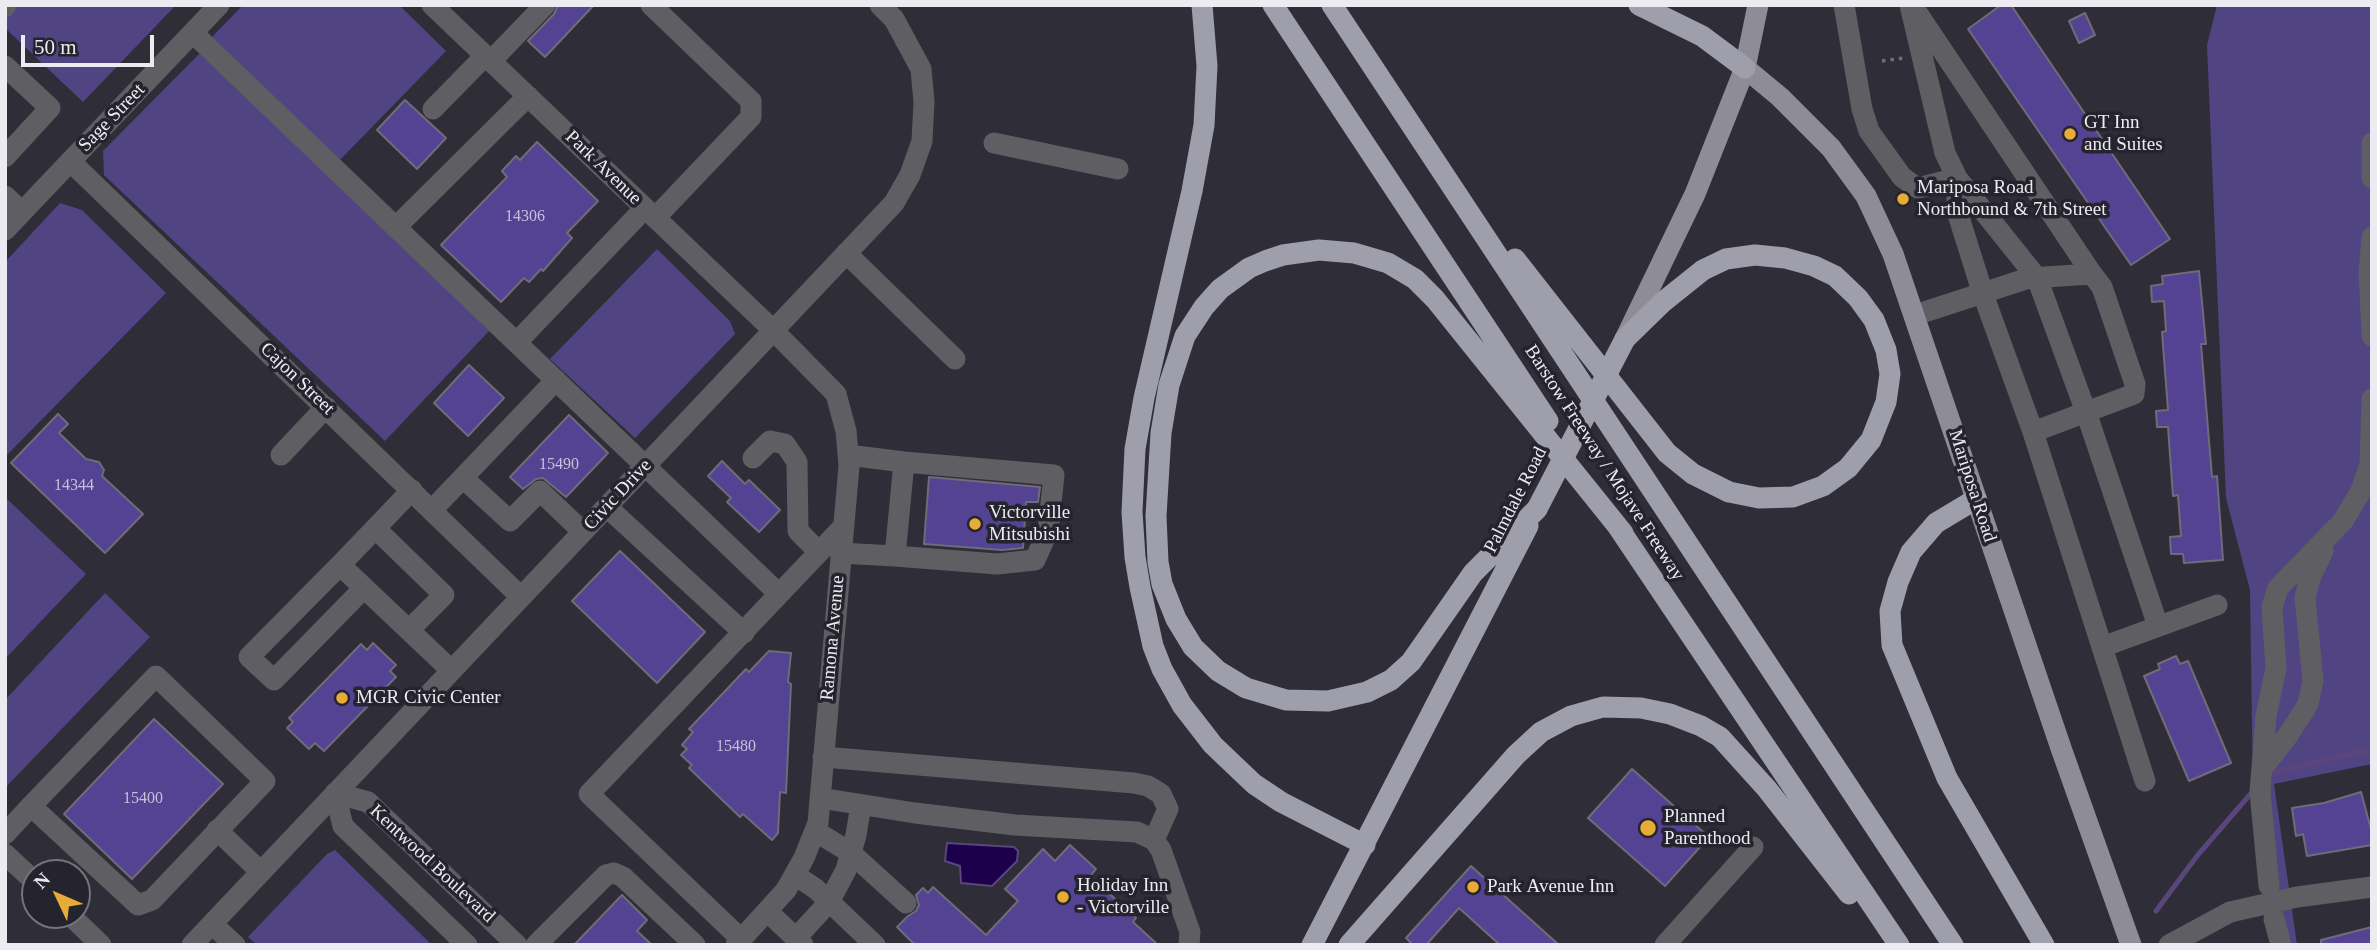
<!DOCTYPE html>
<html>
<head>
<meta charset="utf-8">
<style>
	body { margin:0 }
	#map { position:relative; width:2377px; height:950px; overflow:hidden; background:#2f2e38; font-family:Georgia,serif }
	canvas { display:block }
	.frame { position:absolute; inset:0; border:7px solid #ebebf1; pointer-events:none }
	.north { position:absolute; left:21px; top:859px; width:70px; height:70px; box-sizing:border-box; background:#25242e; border:2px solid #74747c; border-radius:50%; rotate:314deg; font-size:19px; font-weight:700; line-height:28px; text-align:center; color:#ebebf1 }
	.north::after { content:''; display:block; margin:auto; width:24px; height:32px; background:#e7ac37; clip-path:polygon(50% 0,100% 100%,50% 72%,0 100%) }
	.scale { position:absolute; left:21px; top:35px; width:133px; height:32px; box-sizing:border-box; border:4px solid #ebebf1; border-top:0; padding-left:9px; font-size:21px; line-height:24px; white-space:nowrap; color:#ebebf1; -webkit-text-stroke:5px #25242e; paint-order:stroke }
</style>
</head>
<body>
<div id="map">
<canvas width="2377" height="950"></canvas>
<div class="frame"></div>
<div class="north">N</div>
<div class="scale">50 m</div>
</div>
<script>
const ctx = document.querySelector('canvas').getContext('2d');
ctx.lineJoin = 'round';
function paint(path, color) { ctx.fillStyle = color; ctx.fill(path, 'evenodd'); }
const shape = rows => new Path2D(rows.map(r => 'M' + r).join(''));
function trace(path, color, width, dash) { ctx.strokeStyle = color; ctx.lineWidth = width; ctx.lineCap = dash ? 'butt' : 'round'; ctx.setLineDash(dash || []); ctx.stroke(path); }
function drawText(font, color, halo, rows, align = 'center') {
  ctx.font = font + ' Georgia,serif'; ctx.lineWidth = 7; ctx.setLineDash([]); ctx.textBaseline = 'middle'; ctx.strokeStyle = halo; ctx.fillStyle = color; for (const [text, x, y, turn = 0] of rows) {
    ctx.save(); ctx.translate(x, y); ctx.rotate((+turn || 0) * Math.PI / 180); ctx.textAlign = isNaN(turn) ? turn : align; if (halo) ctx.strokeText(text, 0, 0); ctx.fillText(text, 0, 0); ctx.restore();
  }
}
paint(shape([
	[15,5,176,5,83,102,5,28,5,15],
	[243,5,399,5,446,51,339,161,212,37],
	[2217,5,2372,5,2372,764,2274,784,2297,945,2273,945,2253,795,2250,590,2226,498,2207,45],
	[200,53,490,330,385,441,104,175,103,151],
	[60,203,82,210,166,293,7,455,5,453,5,262],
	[657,249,730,321,735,334,635,438,550,359],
	[5,497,86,574,5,659],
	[105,593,150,637,5,788,5,700],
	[335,850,338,853,432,945,257,945,248,937,327,854]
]), '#504482');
const water = shape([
	[947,843,1014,847,1018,851,1017,861,992,886,961,883,960,866,945,861,947,843]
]);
paint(water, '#1c004b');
trace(water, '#5a467d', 2);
trace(shape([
	[2268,777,2272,773,2372,749],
	[2156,911,2197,856,2253,791]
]), '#5a467d', 5);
const building = shape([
	[558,5,594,5,545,57,528,41,554,14,558,5],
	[2001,5,2011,5,2170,239,2131,265,1968,29,2001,5],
	[2085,13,2095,35,2079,43,2069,21,2085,13],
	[405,100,446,138,417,169,377,130,405,100],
	[537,142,598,201,567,233,572,238,543,271,541,269,529,282,524,278,501,302,441,245,507,177,502,171,516,156,520,160,537,142],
	[2199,271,2206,344,2201,344,2212,477,2217,476,2223,560,2184,563,2183,554,2171,554,2170,537,2181,536,2178,495,2173,496,2168,427,2157,427,2156,411,2168,410,2162,332,2166,331,2164,301,2152,302,2151,286,2163,284,2162,276,2199,271],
	[469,365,504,398,468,436,434,403,469,365],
	[58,414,68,424,59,433,86,459,99,462,104,470,102,476,143,514,105,553,11,463,58,414],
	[569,415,608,453,566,497,543,478,536,479,523,489,510,477,569,415],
	[722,461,745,484,749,480,780,510,759,532,727,502,731,498,708,476,722,461],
	[929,477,1040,487,1038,502,1026,502,1023,548,1002,550,924,544,929,477],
	[620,551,705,632,657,683,572,601,620,551],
	[373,643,396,665,390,671,396,677,324,751,315,743,309,749,287,728,293,722,289,718,361,644,367,650,373,643],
	[769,651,791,653,788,682,791,684,786,793,780,792,778,833,772,840,743,814,740,817,689,768,692,765,681,755,687,749,682,745,693,732,689,729,746,669,749,672,769,651],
	[2176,656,2180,664,2188,661,2231,763,2189,781,2144,676,2160,669,2158,664,2176,656],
	[154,719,223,784,132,879,64,814,154,719],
	[1632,769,1709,837,1665,886,1588,818,1632,769],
	[2361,792,2372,833,2372,845,2307,856,2303,834,2296,836,2292,808,2324,803,2361,792],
	[1070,845,1096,869,1090,876,1136,918,1133,922,1158,945,915,945,897,927,908,916,916,911,919,905,916,895,923,888,928,893,933,887,986,935,1018,901,1005,889,1043,849,1055,861,1070,845],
	[1471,866,1559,945,1500,945,1459,908,1426,945,1413,945,1406,938,1471,866],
	[622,895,647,920,637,931,652,945,574,945,622,895],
	[2372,927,2372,945,2321,945,2321,940,2372,927]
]);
paint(building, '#534392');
trace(building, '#6d6c78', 2);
trace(shape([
	[1882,61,1904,58]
]), '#717078', 3.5, [3.5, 5]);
trace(shape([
	[432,5,773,330,836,394,846,431,849,466,818,823,804,858,786,890,736,945],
	[651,5,751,101,751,117,655,218],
	[1844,5,1862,109,1869,131,1902,177,1913,185,1918,188,1957,178,1957,211,1983,294,2033,432,2145,781],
	[1910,5,1945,153,1957,178,2037,278,2086,412,2158,626],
	[5,7,6,5],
	[1918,14,2092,274],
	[193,33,779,594],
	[491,61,545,5],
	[5,66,50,108,5,157],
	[433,109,485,56],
	[994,143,1118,169],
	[2372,143,2372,178],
	[71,162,521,597],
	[5,196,22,212],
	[396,227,528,96],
	[5,230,219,5],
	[2372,237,2369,273,2372,336],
	[846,253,955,359],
	[1915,315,2029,278,2092,274,2102,287,2135,384,2134,394,2033,432],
	[517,342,645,208],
	[281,455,326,407],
	[753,458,770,441,785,444,797,462,798,531,819,552],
	[463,478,510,521,540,491,583,532],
	[412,490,340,565,451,670],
	[607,507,744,633],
	[432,510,556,380],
	[376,529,444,595,409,630],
	[840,553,895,556,904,462,848,455],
	[895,556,997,564,1035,560,1048,531,1054,475,904,462],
	[340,565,249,657,274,680,364,588],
	[2102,647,2217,605],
	[823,757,1134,783,1148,786,1161,794,1168,809,1154,840],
	[2264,766,2289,734,2308,704,2313,681,2305,598,2310,578,2323,551],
	[335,793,368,802,517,945],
	[335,793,343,826,467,945],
	[820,798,915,813,1015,825,1137,832,1154,840,1161,850,1190,932,1189,945],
	[217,830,261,872],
	[815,831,851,853,906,903],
	[5,834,31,806,156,676,265,781,152,900,138,905,31,806],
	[5,854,35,882],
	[795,875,816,889,875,945],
	[2269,886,2260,792,2266,716,2276,668,2272,607,2278,588,2343,521,2361,491,2370,464,2372,399],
	[767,911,803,945],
	[70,915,101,945],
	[2274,919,2281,945],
	[212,924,235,945],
	[796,938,829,902,846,870,856,835,861,805],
	[741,939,589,794,842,528],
	[192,945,894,203,910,175,922,141,924,102,921,69,894,19,880,5],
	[536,945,606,875,614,873,623,877,695,945],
	[1665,945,1753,847],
	[2169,945,2230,912,2297,897,2372,887]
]), '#5f5e63', 21);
trace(shape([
	[1745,68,1780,97,1831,148,1866,196,1893,254,2062,751,2131,945],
	[1626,337,1695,194,1745,68,1758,5]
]), '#8d8c97', 21);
trace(shape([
	[1202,5,1207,66,1204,125,1192,191,1144,398,1135,449,1132,512,1135,557,1140,587,1153,646,1162,669,1182,705,1213,745,1254,784,1281,802,1365,845],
	[1273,5,1548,421],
	[1332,5,1953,945],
	[1639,5,1702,36,1745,68],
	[1515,259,1667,453,1693,474,1729,492,1759,498,1793,497,1823,486,1848,468,1871,440,1886,402,1890,374,1886,350,1874,320,1858,298,1835,276,1814,266,1785,258,1755,255,1726,259,1703,270,1663,302,1625,339],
	[1976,499,1936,523,1911,552,1898,582,1890,611,1892,645,1947,778,2044,945],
	[1537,509,1473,573,1411,662,1391,680,1367,692,1328,701,1286,700,1246,688,1218,671,1193,647,1176,619,1162,584,1158,562,1156,516,1161,433,1169,385,1185,336,1204,307,1220,289,1249,268,1265,261,1283,255,1319,250,1354,253,1388,263,1415,279,1435,299,1623,533],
	[1616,524,1899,945],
	[1312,945,1528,526],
	[1349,945,1516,755,1541,732,1571,716,1603,707,1641,708,1670,714,1701,726,1720,737,1767,789,1849,894]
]), '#9f9eab', 21);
trace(shape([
	[1537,509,1625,339]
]), '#9f9eab', 21);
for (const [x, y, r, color] of [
	[2070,134,7,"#e7ac37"],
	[1903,199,7,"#e7ac37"],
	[975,524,7,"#e7ac37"],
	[342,698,7,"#e7ac37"],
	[1648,828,9,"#e7ac37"],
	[1473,887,7,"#e7ac37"],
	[1063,897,7,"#e7ac37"]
]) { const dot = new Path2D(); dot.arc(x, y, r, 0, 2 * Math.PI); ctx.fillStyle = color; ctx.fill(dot); trace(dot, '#25242e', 2.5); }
drawText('16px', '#c5c1d9', null, [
	["14306",525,217],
	["15490",559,465],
	["14344",74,486],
	["15480",736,747],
	["15400",143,799]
]);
drawText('19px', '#ebebf1', '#25242e', [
	["Sage Street",112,118,-46],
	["Park Avenue",603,168,44],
	["Cajon Street",297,379,44],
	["Barstow Freeway / Mojave Freeway",1604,463,57],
	["Mariposa Road",1972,486,72],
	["Civic Drive",618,495,-47],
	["Palmdale Road",1516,500,-63],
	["Ramona Avenue",833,638,-85],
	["Kentwood Boulevard",432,864,43]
]);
drawText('19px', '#ebebf1', '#25242e', [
	["GT Inn",2084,123],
	["and Suites",2084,145],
	["Mariposa Road",1917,188],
	["Northbound & 7th Street",1917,210],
	["Victorville",989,513],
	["Mitsubishi",989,535],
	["MGR Civic Center",356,698],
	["Planned",1664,817],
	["Parenthood",1664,839],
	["Holiday Inn",1077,886],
	["- Victorville",1077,908],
	["Park Avenue Inn",1487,887]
], 'left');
</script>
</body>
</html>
